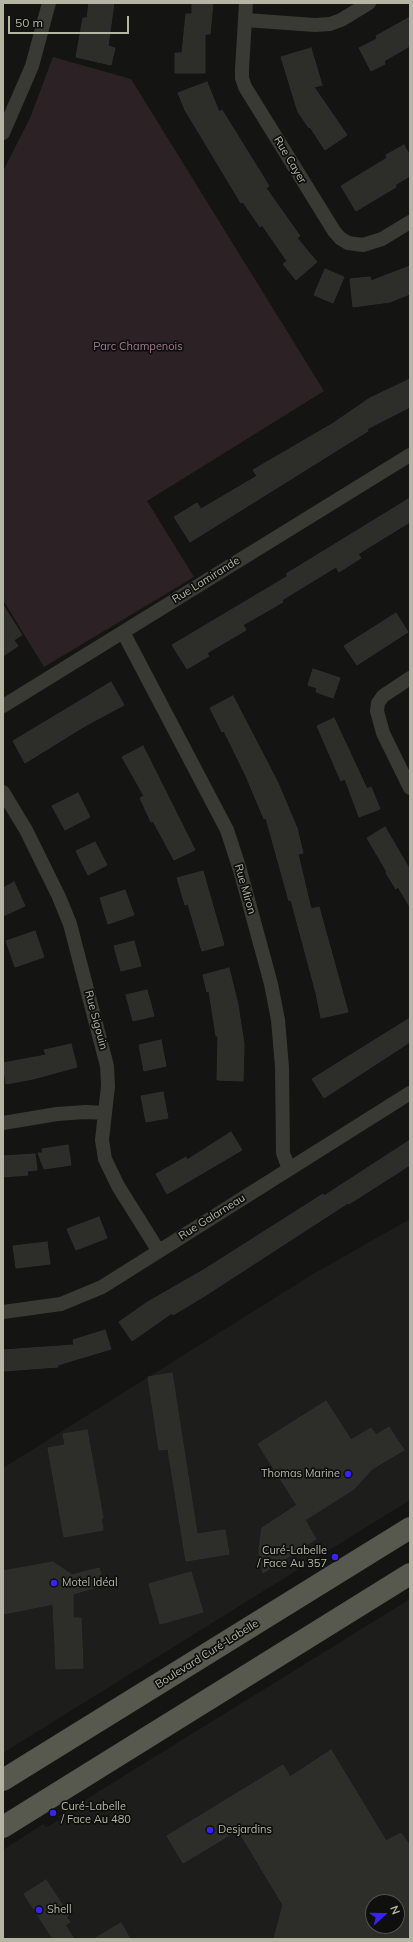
<!DOCTYPE html>
<html>
<head>
<meta charset="utf-8">
<style>
	body { margin:0 }
	#map { position:relative; width:413px; height:1942px; overflow:hidden; background:#141413; font-family:Mulish,sans-serif }
	canvas { display:block }
	.frame { position:absolute; inset:0; border:4px solid #b4b6a3; pointer-events:none }
	.north { position:absolute; left:365px; top:1894px; width:40px; height:40px; box-sizing:border-box; background:#0f0f0e; border:1px solid #51524a; border-radius:50%; rotate:69deg; font-size:11px; font-weight:700; line-height:16px; text-align:center; color:#b4b6a3 }
	.north::after { content:''; display:block; margin:auto; width:14px; height:18px; background:#3622fd; clip-path:polygon(50% 0,100% 100%,50% 72%,0 100%) }
	.scale { position:absolute; left:8px; top:16px; width:121px; height:18px; box-sizing:border-box; border:2px solid #b4b6a3; border-top:0; padding-left:5px; font-size:12px; line-height:14px; white-space:nowrap; color:#b4b6a3; -webkit-text-stroke:3px #0f0f0e; paint-order:stroke }
</style>
</head>
<body>
<div id="map">
<canvas width="413" height="1942"></canvas>
<div class="frame"></div>
<div class="north">N</div>
<div class="scale">50 m</div>
</div>
<script>
const ctx = document.querySelector('canvas').getContext('2d');
ctx.lineJoin = 'round';
function paint(path, color) { ctx.fillStyle = color; ctx.fill(path, 'evenodd'); }
const shape = rows => new Path2D(rows.map(r => 'M' + r).join(''));
function trace(path, color, width, dash) { ctx.strokeStyle = color; ctx.lineWidth = width; ctx.lineCap = dash ? 'butt' : 'round'; ctx.setLineDash(dash || []); ctx.stroke(path); }
function drawText(font, color, halo, rows, align = 'center') {
  ctx.font = font + ' Mulish,sans-serif'; ctx.lineWidth = 3.5; ctx.setLineDash([]); ctx.textBaseline = 'middle'; ctx.strokeStyle = halo; ctx.fillStyle = color; for (const [text, x, y, turn = 0] of rows) {
    ctx.save(); ctx.translate(x, y); ctx.rotate((+turn || 0) * Math.PI / 180); ctx.textAlign = isNaN(turn) ? turn : align; if (halo) ctx.strokeText(text, 0, 0); ctx.fillText(text, 0, 0); ctx.restore();
  }
}
paint(shape([
	[410,1219,410,1500,3,1753,3,1468,313,1274],
	[410,1599,410,1939,3,1939,3,1850,43,1824,47,1827,60,1819,59,1816],
	[373,1902,397,1902,397,1926,373,1926]
]), '#1d1e1b');
paint(shape([
	[53,57,131,79,324,391,147,501,194,577,44,667,3,600,3,171,30,118]
]), '#2c2226');
const building = shape([
	[89,3,114,3,108,46,115,48,111,65,76,57,83,18,87,18,89,3],
	[192,3,213,3,210,34,205,34,205,73,175,73,175,53,182,53,186,14,192,14,192,3],
	[410,17,410,46,384,61,385,64,371,71,359,48,377,39,376,36,410,17],
	[311,48,322,85,314,87,347,135,325,150,310,127,309,128,298,112,281,57,311,48],
	[207,82,219,112,222,110,269,186,266,188,300,236,297,238,317,262,296,280,283,264,287,261,262,225,260,227,243,202,241,203,185,110,178,93,207,82],
	[404,145,410,156,410,176,395,185,396,187,356,211,341,186,387,158,386,155,404,145],
	[410,266,410,294,390,302,353,307,350,279,370,277,371,281,410,266],
	[325,269,344,277,333,303,314,295,325,269],
	[410,379,410,407,367,429,368,431,190,542,174,517,197,503,201,509,257,476,253,470,332,424,370,398,410,379],
	[410,498,410,522,358,554,361,558,339,572,336,567,282,600,283,602,243,625,246,630,207,653,209,656,187,669,172,645,288,576,286,574,410,498],
	[3,605,22,635,14,640,18,646,3,656,3,605],
	[396,613,408,632,357,665,344,646,396,613],
	[313,669,340,678,333,698,316,692,317,688,308,685,313,669],
	[111,682,124,705,85,726,25,763,13,741,111,682],
	[233,696,278,783,297,828,303,853,298,854,311,909,319,907,348,1012,321,1018,316,993,291,900,289,901,266,818,264,819,246,776,224,731,222,732,210,708,233,696],
	[334,718,367,789,371,787,380,809,359,817,345,779,341,781,317,726,334,718],
	[143,746,195,850,174,860,153,821,151,822,140,798,144,796,122,757,143,746],
	[78,793,90,817,65,830,52,806,78,793],
	[385,827,410,870,410,907,398,887,396,889,386,873,387,872,367,838,385,827],
	[95,842,107,865,88,875,76,851,95,842],
	[203,871,224,945,202,951,188,904,185,905,177,878,203,871],
	[14,882,25,906,3,916,3,888,14,882],
	[125,890,134,915,108,924,100,898,125,890],
	[35,931,44,957,15,967,6,941,35,931],
	[134,941,141,966,121,971,114,946,134,941],
	[229,968,238,1005,244,1044,243,1081,217,1080,218,1036,216,1036,209,991,207,992,203,975,229,968],
	[147,990,154,1016,133,1021,126,995,147,990],
	[410,1018,410,1042,324,1098,312,1079,410,1018],
	[161,1040,166,1066,144,1071,139,1045,161,1040],
	[71,1044,77,1067,33,1079,6,1084,3,1063,46,1055,44,1050,71,1044],
	[163,1092,168,1118,146,1122,141,1096,163,1092],
	[231,1132,242,1150,167,1194,156,1174,186,1157,187,1160,231,1132],
	[410,1140,410,1165,349,1204,348,1203,203,1297,173,1315,172,1313,132,1341,119,1322,146,1303,205,1269,323,1194,324,1196,410,1140],
	[68,1145,71,1165,44,1169,38,1153,43,1153,42,1149,68,1145],
	[35,1154,37,1170,27,1171,28,1175,3,1177,3,1156,35,1154],
	[99,1217,107,1238,76,1250,67,1229,99,1217],
	[47,1242,50,1264,16,1268,13,1246,47,1242],
	[105,1330,111,1349,58,1365,58,1367,3,1371,3,1350,74,1345,73,1340,105,1330],
	[172,1373,197,1534,225,1530,229,1554,186,1561,168,1449,159,1450,148,1377,172,1373],
	[326,1401,351,1440,371,1428,376,1435,389,1427,404,1450,372,1469,354,1489,305,1520,316,1539,263,1573,259,1550,262,1528,297,1505,258,1444,326,1401],
	[87,1430,103,1518,101,1518,103,1530,64,1537,48,1448,65,1445,63,1434,87,1430],
	[53,1562,72,1575,99,1568,104,1585,73,1594,73,1618,81,1618,83,1668,56,1669,53,1604,3,1614,3,1571,53,1562],
	[191,1572,203,1612,160,1624,149,1584,191,1572],
	[331,1750,386,1841,401,1833,410,1846,410,1939,274,1939,283,1905,238,1830,183,1863,167,1836,283,1765,290,1777,331,1750],
	[373,1902,397,1902,397,1926,373,1926,373,1902],
	[46,1880,69,1915,66,1917,70,1922,65,1925,74,1939,53,1939,24,1894,46,1880],
	[121,1923,130,1939,94,1939,121,1923]
]);
paint(building, '#2d2e2a');
trace(building, '#2f312c', 1);
trace(shape([
	[246,3,242,69,242,78,245,87,334,231,340,238,348,243,363,245,382,239,410,222],
	[245,20,315,25,330,24,341,20,369,3],
	[3,133,32,66,49,3],
	[123,632,227,830,240,870,271,984,278,1020,282,1067,283,1153,289,1169],
	[410,678,383,696,378,703,377,711,383,733,410,788],
	[3,706,410,455],
	[3,792,26,830,59,897,70,924,107,1066,108,1086,102,1140,105,1159,118,1186,158,1250],
	[3,1123,57,1114,86,1112,105,1113],
	[3,1312,61,1304,102,1287,410,1093]
]), '#383a33', 14);
trace(shape([
	[3,1780,410,1528],
	[3,1827,410,1574]
]), '#57594f', 22);
for (const [x, y, r, color] of [
	[348,1474,4,"#3622fd"],
	[335,1557,4,"#3622fd"],
	[54,1583,4,"#3622fd"],
	[53,1813,4,"#3622fd"],
	[210,1830,4,"#3622fd"],
	[39,1910,4,"#3622fd"]
]) { const dot = new Path2D(); dot.arc(x, y, r, 0, 2 * Math.PI); ctx.fillStyle = color; ctx.fill(dot); trace(dot, '#0f0f0e', 1.5); }
drawText('11px', '#b4b6a3', '#0f0f0e', [
	["Rue Cayer",290,160,59],
	["Rue Lamirande",206,580,-32],
	["Rue Miron",245,889,74],
	["Rue Sigouin",96,1020,75],
	["Rue Galarneau",212,1217,-32],
	["Boulevard Curé-Labelle",207,1654,-32]
]);
drawText('11px', '#a2798e', '#0f0f0e', [
	["Parc Champenois",138,347]
]);
drawText('11px', '#b4b6a3', '#0f0f0e', [
	["Thomas Marine",340,1474,"right"],
	["Curé-Labelle",327,1551,"right"],
	["/ Face Au 357",327,1564,"right"],
	["Motel Idéal",62,1583],
	["Curé-Labelle",61,1807],
	["/ Face Au 480",61,1820],
	["Desjardins",218,1830],
	["Shell",47,1910]
], 'left');
</script>
</body>
</html>
